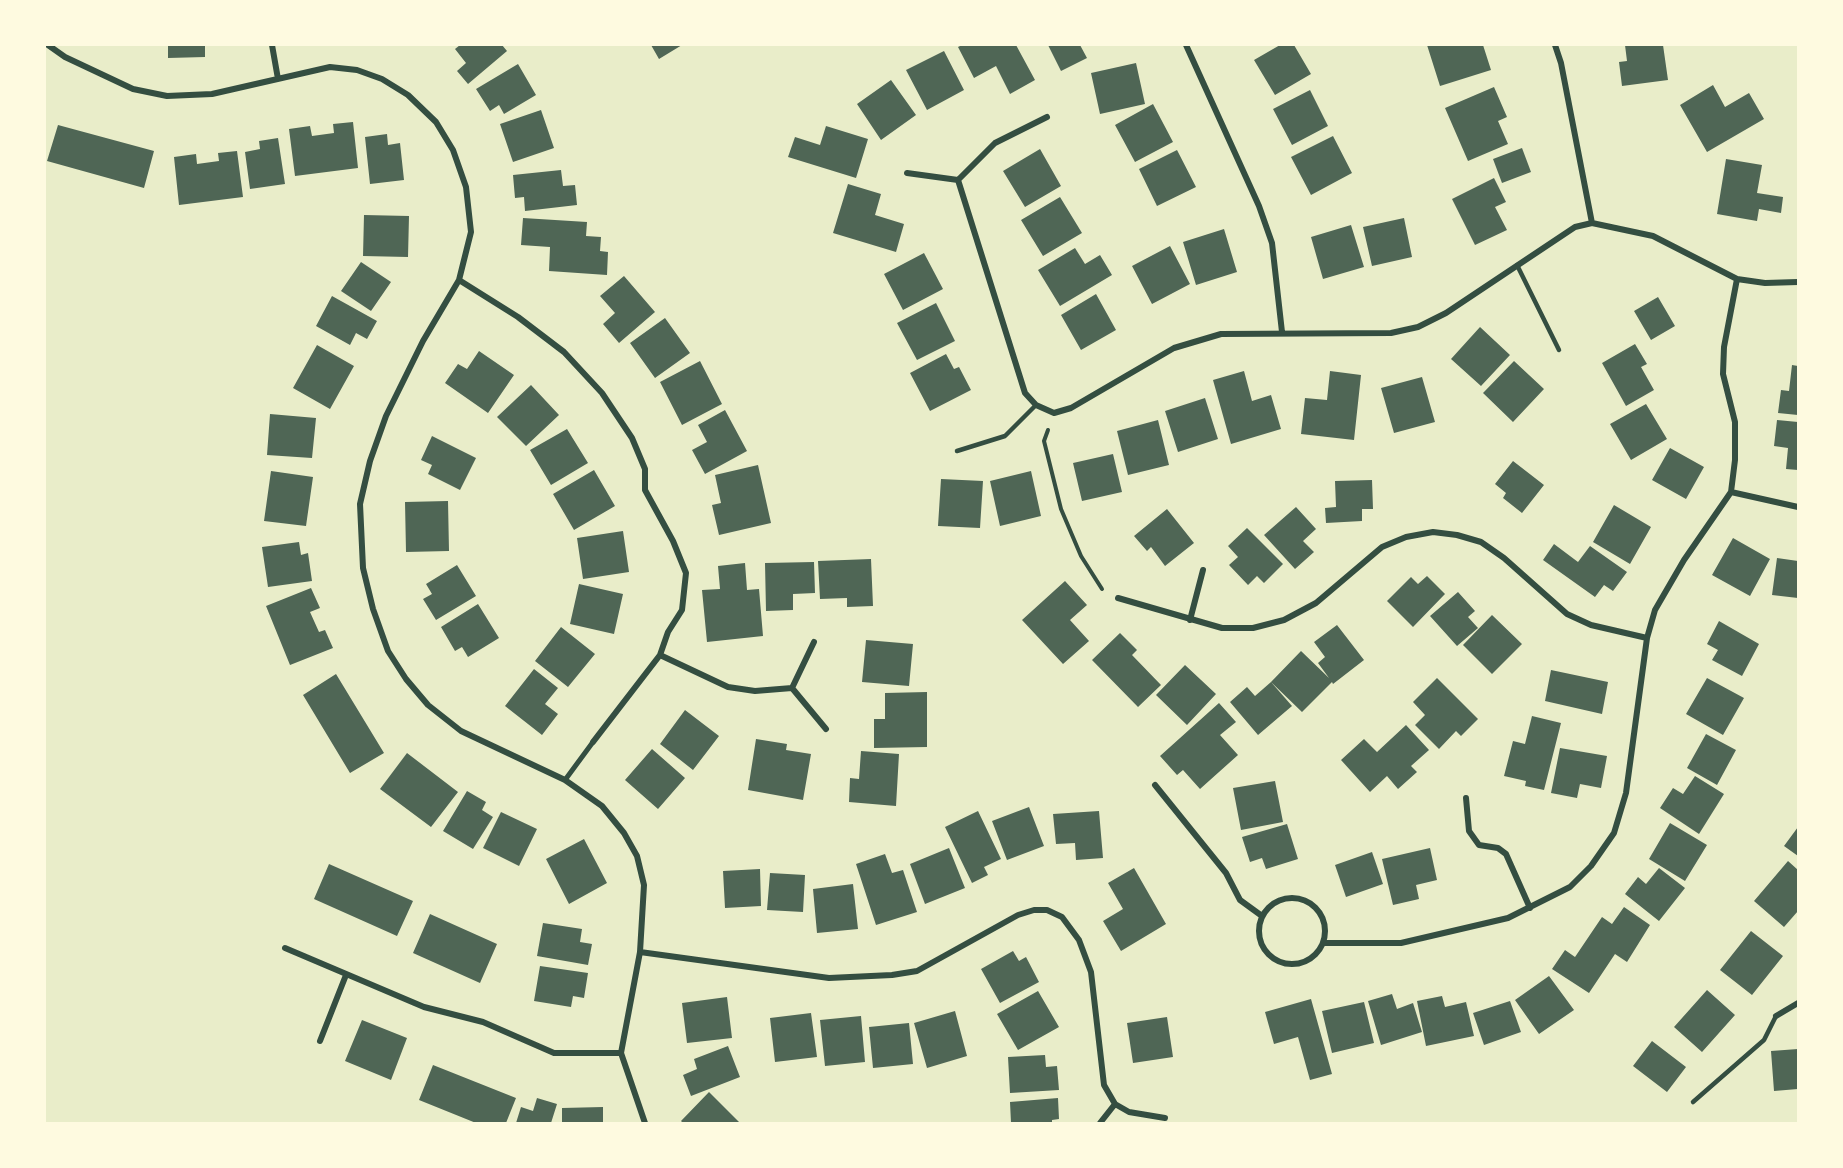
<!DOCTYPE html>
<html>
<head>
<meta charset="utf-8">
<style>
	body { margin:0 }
	#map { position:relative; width:1843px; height:1168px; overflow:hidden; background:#e9edc9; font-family:"Roboto Condensed",sans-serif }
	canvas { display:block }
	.frame { position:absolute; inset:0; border:46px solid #fefae0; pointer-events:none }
</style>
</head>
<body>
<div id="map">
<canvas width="1843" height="1168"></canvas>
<div class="frame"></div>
</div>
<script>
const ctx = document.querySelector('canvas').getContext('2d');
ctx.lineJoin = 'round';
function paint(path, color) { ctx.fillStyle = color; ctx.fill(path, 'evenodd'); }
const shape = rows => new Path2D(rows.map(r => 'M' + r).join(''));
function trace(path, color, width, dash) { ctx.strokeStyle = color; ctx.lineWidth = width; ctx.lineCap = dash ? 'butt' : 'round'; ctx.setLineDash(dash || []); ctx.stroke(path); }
paint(shape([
	[168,45,205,45,205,57,168,58],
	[460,45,502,45,507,51,468,84,457,71,466,63,455,49],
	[651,45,682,45,659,59],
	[962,45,1016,45,1035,80,1010,94,996,66,974,78,958,47],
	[1048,45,1080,45,1087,58,1061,71],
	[1280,45,1294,45,1311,74,1275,95,1254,60],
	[1427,45,1483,45,1491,70,1440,86],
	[1625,45,1663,45,1668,80,1622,86,1619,62,1627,61],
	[944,51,964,90,927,110,906,70],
	[1136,63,1145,104,1100,114,1091,73],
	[518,64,536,95,504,114,499,105,490,111,476,89],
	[891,80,916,115,881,140,857,104],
	[1713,85,1725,107,1749,93,1764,119,1707,152,1680,105],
	[1494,87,1507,117,1498,121,1508,144,1468,161,1445,108],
	[1310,90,1328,126,1292,145,1273,109],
	[1153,104,1173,142,1135,162,1115,125],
	[541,110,554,148,513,162,500,124],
	[353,122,358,168,295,176,289,129,310,126,312,136,334,133,333,124],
	[58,125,154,151,144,188,47,161],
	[826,126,868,139,856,178,788,157,795,137,820,145],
	[387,134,388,145,400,143,404,180,370,184,365,137],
	[1333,136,1352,173,1311,195,1291,157],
	[278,138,285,184,250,189,245,152,260,149,259,141],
	[1522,148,1531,172,1502,183,1493,159],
	[1040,149,1061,186,1025,207,1003,171],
	[1177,150,1196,187,1157,206,1139,169],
	[237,151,243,197,179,205,174,157,196,154,197,164,219,161,218,153],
	[1726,159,1762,165,1757,193,1783,197,1781,213,1759,209,1757,221,1717,214],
	[561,170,563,186,575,185,577,205,525,211,524,197,515,198,513,175],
	[1494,178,1506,202,1495,207,1507,230,1475,245,1452,199],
	[848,184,881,194,875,215,904,224,896,252,833,233],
	[1060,197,1082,233,1043,256,1021,220],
	[364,215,409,216,408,257,363,256],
	[523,218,587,222,586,236,601,237,600,251,608,252,607,275,549,271,550,247,521,245],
	[1404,218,1412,257,1372,266,1363,227],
	[1351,225,1364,267,1323,279,1311,237],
	[1224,229,1237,272,1196,285,1183,242],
	[1170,246,1190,284,1152,304,1132,266],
	[1075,248,1085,264,1100,255,1112,275,1060,306,1038,270],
	[924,253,943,289,903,310,884,274],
	[361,262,391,282,371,311,341,291],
	[624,276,655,312,619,343,603,324,615,313,600,296],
	[1096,294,1116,330,1081,350,1061,315],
	[332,296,377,321,367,339,356,333,350,345,316,326],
	[1658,297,1675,326,1651,340,1634,311],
	[936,303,955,341,917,360,897,323],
	[665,318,690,353,655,378,630,343],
	[1480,327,1510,355,1481,386,1451,359],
	[1635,344,1647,364,1641,367,1654,390,1626,406,1602,363],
	[317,345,354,366,330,409,293,388],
	[479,351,514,375,488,413,445,383,458,364,467,369],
	[946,354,954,369,959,367,971,390,930,411,910,373],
	[700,361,722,404,682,425,660,382],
	[1514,361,1544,389,1513,422,1483,393],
	[1792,365,1798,366,1798,415,1778,413,1781,390,1789,391],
	[1244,371,1252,401,1271,395,1281,429,1231,444,1213,380],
	[1330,371,1361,375,1354,440,1301,434,1305,398,1327,400],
	[1422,377,1435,422,1394,433,1381,388],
	[531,385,559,415,526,446,497,417],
	[1205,398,1218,439,1178,452,1165,411],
	[1646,404,1667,439,1631,460,1610,424],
	[725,410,747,451,705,474,692,450,707,442,698,425],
	[270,414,316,418,312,458,267,455],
	[1158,420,1169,465,1128,475,1117,431],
	[1777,420,1798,422,1798,470,1786,469,1788,448,1774,446],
	[567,429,588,463,551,485,530,450],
	[432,436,476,458,460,490,428,474,432,465,421,460],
	[1670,448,1704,467,1686,499,1652,480],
	[1113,454,1122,492,1082,501,1073,463],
	[1513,461,1544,485,1522,513,1503,498,1506,493,1495,484],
	[758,465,771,523,719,535,712,505,721,503,715,475],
	[594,470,615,506,574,530,553,494],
	[271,471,313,477,306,526,264,521],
	[1031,471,1041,516,1000,526,990,481],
	[941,479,983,481,980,528,938,526],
	[1372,480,1373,509,1362,509,1362,521,1326,523,1325,508,1336,507,1335,481],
	[448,501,449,551,406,552,405,502],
	[1614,505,1651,527,1630,564,1593,542],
	[1296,507,1316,529,1303,541,1314,552,1295,569,1264,535],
	[1167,509,1194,543,1165,566,1151,547,1147,551,1134,536],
	[1247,528,1283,564,1264,583,1257,576,1248,585,1229,565,1238,557,1228,546],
	[623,531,629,572,583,579,577,538],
	[1733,538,1770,559,1750,596,1712,575],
	[299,542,301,555,308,553,312,581,268,587,262,547],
	[1554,544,1578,562,1590,546,1627,572,1613,591,1604,585,1595,597,1543,560],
	[1777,558,1798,561,1798,598,1772,595],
	[871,559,873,606,847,607,847,598,820,599,818,561],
	[814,562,815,593,793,594,793,610,766,611,765,563],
	[745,563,747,590,759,589,763,636,707,642,702,590,720,589,718,566],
	[457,565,476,596,436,620,423,599,432,594,426,584],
	[1427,576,1445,594,1413,627,1387,601,1411,577,1418,584],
	[1065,581,1087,605,1070,620,1089,641,1063,664,1022,620],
	[579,584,623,594,614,634,570,624],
	[311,588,320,608,310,612,319,632,325,630,333,648,290,665,266,606],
	[1458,592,1475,611,1468,617,1478,628,1457,646,1430,616],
	[478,604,499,638,468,657,462,647,455,651,441,627],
	[1492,615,1522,644,1492,674,1463,645],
	[1719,621,1759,644,1742,676,1712,660,1718,650,1707,644],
	[1337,625,1364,660,1333,684,1332,682,1302,712,1271,682,1301,651,1329,678,1318,663,1325,657,1314,642],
	[561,627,595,654,568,687,535,661],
	[1120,633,1137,650,1132,655,1161,685,1138,707,1092,660],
	[866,640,913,644,909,686,862,682],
	[1185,665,1216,694,1187,725,1156,695],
	[534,669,558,688,545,704,558,714,542,735,505,706],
	[1551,670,1608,682,1602,714,1545,701],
	[336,674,384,753,350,773,303,695],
	[1437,678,1478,719,1461,736,1456,731,1439,749,1415,725,1425,715,1413,702],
	[1707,678,1744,698,1723,735,1686,714],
	[1271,682,1292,706,1258,735,1230,702,1247,687,1255,696],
	[927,692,927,747,874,748,874,719,885,719,885,693],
	[1219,703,1236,722,1220,735,1238,755,1200,789,1183,770,1177,775,1160,756],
	[685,710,719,736,693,770,660,744],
	[1532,716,1561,723,1544,790,1525,786,1526,781,1504,776,1513,741,1525,744],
	[1406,725,1429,750,1411,766,1417,772,1398,789,1387,776,1370,792,1341,760,1364,739,1377,752],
	[1706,734,1736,750,1717,785,1687,768],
	[756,739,787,744,786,750,811,754,803,800,748,790],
	[1560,748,1607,756,1601,788,1580,784,1577,798,1551,793],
	[652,749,685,778,658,809,625,780],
	[861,751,899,754,896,806,849,802,850,778,859,779],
	[407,753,458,792,431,827,380,789],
	[1695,776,1724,794,1699,834,1660,808,1673,788,1683,794],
	[1275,781,1283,822,1241,830,1233,788],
	[467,791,486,802,482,810,493,817,473,849,443,831],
	[1029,807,1044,846,1007,860,992,821],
	[978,811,1001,859,984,867,988,875,972,883,945,827],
	[1099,811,1103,858,1076,860,1075,843,1056,844,1053,814],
	[501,812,537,829,519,866,483,848],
	[1670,823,1707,845,1685,881,1649,859],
	[1287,824,1298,859,1266,869,1262,858,1250,862,1242,837],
	[1798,827,1798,856,1784,846],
	[584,839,607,883,569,904,546,859],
	[949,848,965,888,925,904,910,864],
	[1430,848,1437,880,1416,885,1419,899,1393,905,1382,859],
	[1372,852,1383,884,1346,897,1335,865],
	[885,854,892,873,903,870,917,912,876,925,856,864],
	[1788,861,1798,870,1798,911,1784,927,1754,901],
	[329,864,413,901,397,936,314,899],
	[1134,868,1166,924,1121,951,1103,921,1123,909,1108,883],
	[1659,868,1685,888,1659,921,1625,894,1638,877,1646,884],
	[760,869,761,906,725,908,723,871],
	[770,873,805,875,803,912,767,910],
	[853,884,858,929,817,933,813,889],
	[1624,907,1650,925,1627,962,1615,954,1589,993,1552,969,1565,950,1575,957,1602,917,1612,924],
	[430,914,497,944,480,983,413,953],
	[543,923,582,929,580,942,592,944,588,965,537,956],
	[1751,931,1783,956,1752,995,1720,970],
	[1013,951,1019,961,1026,957,1039,982,1000,1003,981,969],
	[540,966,588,973,584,998,573,996,571,1007,534,1001],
	[1549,976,1574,1010,1539,1034,1515,1000],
	[1707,990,1735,1015,1702,1052,1674,1027],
	[1038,991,1059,1027,1018,1050,997,1014],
	[1392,994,1397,1009,1413,1003,1422,1032,1381,1045,1368,1001],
	[1442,996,1445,1007,1466,1002,1474,1036,1426,1046,1417,1001],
	[727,997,732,1038,687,1043,682,1003],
	[1311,999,1332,1074,1310,1080,1298,1037,1274,1044,1265,1012],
	[1510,1001,1521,1032,1484,1045,1473,1013],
	[1364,1002,1374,1043,1332,1053,1322,1011],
	[955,1011,967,1056,927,1068,914,1023],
	[811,1013,817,1057,775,1062,770,1018],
	[861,1016,865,1062,825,1066,820,1020],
	[1167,1017,1173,1057,1133,1063,1127,1023],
	[362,1020,407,1038,391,1080,345,1061],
	[909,1023,913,1064,873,1068,869,1027],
	[1652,1041,1686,1067,1667,1092,1633,1066],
	[728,1046,740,1077,691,1096,683,1075,697,1069,694,1059],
	[1798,1049,1798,1089,1774,1091,1771,1051],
	[1045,1055,1046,1067,1057,1066,1059,1090,1010,1093,1008,1057],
	[433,1065,516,1098,506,1123,476,1123,419,1100],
	[709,1092,740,1123,683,1123,681,1121],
	[537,1098,557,1104,551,1123,516,1123,521,1107,533,1111],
	[1058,1098,1059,1119,1052,1120,1052,1123,1011,1123,1010,1102],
	[603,1107,603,1123,562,1123,562,1108]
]), '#4f6655');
trace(shape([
	[1048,430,1044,441,1061,509,1081,556,1102,589]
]), '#344e41', 4);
trace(shape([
	[1517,265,1559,350],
	[957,451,1005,436,1036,405],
	[1693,1102,1764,1040,1776,1016]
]), '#344e41', 4.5);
trace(shape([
	[565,780,593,742]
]), '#344e41', 5);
trace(shape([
	[48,45,65,57,133,89,167,96,212,94,330,67,357,70,382,79,408,95,436,122,453,150,466,187,471,232,459,280,423,341,386,416,370,461,360,504,363,568,373,609,388,651,406,679,428,705,461,731,565,780,602,806,624,833,637,856,644,885,640,952,621,1053,645,1123],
	[272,45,278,79],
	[1186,45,1259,206,1272,243,1282,332],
	[1555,45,1561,63,1592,223],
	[1047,117,995,143,958,180,1025,393,1036,405,1054,413,1071,408,1174,348,1221,334,1391,333,1418,327,1446,313,1575,227,1592,223,1653,236,1737,279,1765,283,1798,282],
	[907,173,958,180],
	[459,280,518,317,564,352,602,393,632,438,645,469,645,490,673,541,686,573,682,610,668,632,660,655,593,742],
	[1731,492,1798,507],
	[1118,598,1222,628,1253,628,1284,620,1316,603,1382,547,1406,537,1433,532,1457,535,1481,542,1504,558,1567,614,1591,625,1647,638],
	[1190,620,1203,570],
	[814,642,792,688,826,729],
	[660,655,728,687,755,691,792,688],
	[1155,785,1226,873,1240,900,1262,916],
	[1466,798,1469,831,1479,845,1498,848,1506,854,1530,908],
	'1259 931a33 33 0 1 1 66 0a33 33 0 1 1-66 0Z',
	[1324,943,1401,943,1508,918,1570,887,1591,866,1614,833,1626,793,1647,638,1655,610,1684,560,1731,492,1735,460,1735,422,1723,374,1724,347,1737,279],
	[285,948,424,1007,483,1022,554,1053,621,1053],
	[640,952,829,978,892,975,917,971,1018,915,1034,910,1047,910,1062,917,1079,940,1091,972,1104,1085,1115,1104,1129,1112,1165,1118],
	[1776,1016,1798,1003],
	[320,1041,346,975],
	[1100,1123,1115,1104]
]), '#344e41', 6);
</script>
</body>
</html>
